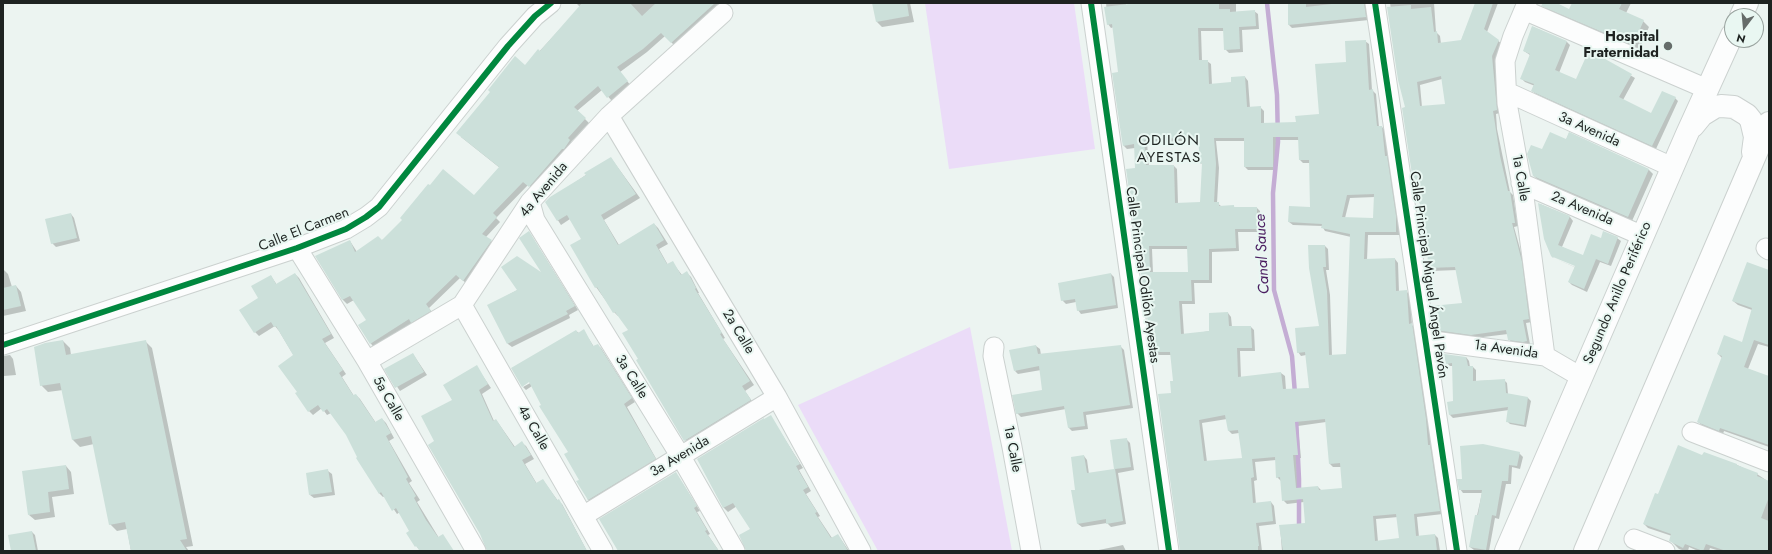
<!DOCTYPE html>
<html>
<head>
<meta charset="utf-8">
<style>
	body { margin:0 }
	#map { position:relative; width:1772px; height:554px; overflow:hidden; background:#ecf4f1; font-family:Jost,sans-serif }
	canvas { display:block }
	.frame { position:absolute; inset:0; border:4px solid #1e2321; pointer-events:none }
	.north { position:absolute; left:1724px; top:8px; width:40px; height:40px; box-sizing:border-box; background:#e9f7f2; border:1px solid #98a29e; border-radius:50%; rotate:196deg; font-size:11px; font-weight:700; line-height:16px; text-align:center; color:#1e2321 }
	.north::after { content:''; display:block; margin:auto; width:14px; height:18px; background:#666c6a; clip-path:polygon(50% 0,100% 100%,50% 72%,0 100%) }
</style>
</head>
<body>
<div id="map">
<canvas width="1772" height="554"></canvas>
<div class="frame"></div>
<div class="north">N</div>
</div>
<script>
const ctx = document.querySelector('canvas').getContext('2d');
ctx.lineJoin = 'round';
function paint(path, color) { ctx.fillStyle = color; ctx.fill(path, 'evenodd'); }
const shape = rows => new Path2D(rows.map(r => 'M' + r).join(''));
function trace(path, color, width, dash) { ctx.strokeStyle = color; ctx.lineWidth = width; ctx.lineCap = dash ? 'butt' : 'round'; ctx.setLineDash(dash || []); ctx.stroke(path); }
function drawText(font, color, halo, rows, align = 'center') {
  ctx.font = font + ' Jost,sans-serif'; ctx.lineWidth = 4; ctx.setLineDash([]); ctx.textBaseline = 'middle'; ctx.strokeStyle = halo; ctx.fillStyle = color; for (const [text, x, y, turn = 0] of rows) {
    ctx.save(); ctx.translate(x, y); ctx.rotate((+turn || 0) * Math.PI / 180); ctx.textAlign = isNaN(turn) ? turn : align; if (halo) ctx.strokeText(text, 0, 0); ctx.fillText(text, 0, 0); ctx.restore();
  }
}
paint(shape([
	[925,3,1074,3,1095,149,949,169],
	[970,327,1012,551,878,551,798,405]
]), '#ebdcf8');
paint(shape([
	[576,3,721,3,723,5,675,46,665,36,647,52,620,72,631,86,612,101,602,90,577,111,589,123,571,142,574,145,534,190,528,185,496,218,500,222,486,237,495,244,467,284,460,278,429,308,434,315,415,326,412,323,374,348,359,326,368,320,354,300,347,304,343,300,317,257,350,241,357,252,474,196,500,168,461,137,580,7],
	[873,3,910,3,914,22,882,27,877,22],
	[1106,3,1126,3,1126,5,1236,3,1236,12,1254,11,1258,14,1259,29,1242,30,1243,52,1229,53,1225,49,1224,31,1201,31,1202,61,1207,61,1211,64,1212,85,1233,83,1245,77,1248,81,1250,108,1260,107,1264,111,1264,124,1297,123,1320,115,1348,63,1365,41,1369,44,1372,90,1376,94,1379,127,1382,127,1385,130,1388,158,1390,161,1399,220,1399,235,1368,235,1367,260,1395,259,1398,263,1399,292,1406,291,1410,295,1412,325,1415,328,1429,423,1431,447,1433,449,1443,514,1417,517,1419,537,1435,535,1438,538,1440,551,1282,551,1280,526,1306,524,1304,502,1287,504,1283,500,1281,481,1277,477,1276,460,1255,462,1257,480,1254,481,1256,504,1271,502,1274,506,1276,524,1259,526,1262,551,1181,551,1172,393,1175,382,1171,355,1156,355,1153,351,1135,148,1127,149,1124,146,1123,140,1119,72,1114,27,1111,28,1108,24],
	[1199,140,1201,163,1203,165,1201,203,1178,204,1177,169,1174,166,1149,166,1147,143],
	[1276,140,1300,140,1300,160,1303,163,1310,163,1311,208,1289,222,1293,225,1322,226,1325,231,1351,237,1347,355,1332,356,1330,295,1326,270,1329,270,1328,249,1325,246,1310,268,1320,327,1298,352,1301,356,1306,355,1310,389,1286,390,1285,376,1281,373,1241,378,1240,351,1255,351,1254,330,1251,327,1232,327,1231,317,1228,313,1210,331,1184,335,1182,304,1195,304,1194,283,1212,283,1212,252,1239,251,1238,232,1260,232,1260,211,1257,208,1236,208,1233,206,1221,206,1217,203,1219,168,1216,141,1245,141,1245,167,1248,170,1276,170],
	[1375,197,1374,219,1345,218,1350,198],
	[1152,249,1188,249,1189,273,1153,273],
	[1227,419,1229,431,1232,434,1239,433,1243,459,1207,462,1202,423],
	[1326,422,1330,464,1333,467,1341,467,1343,489,1322,491,1318,487,1299,489,1296,458,1301,458,1298,426],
	[1398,517,1400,539,1378,542,1376,519],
	[1289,3,1368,3,1369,20,1292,28,1289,25],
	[1390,3,1434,3,1436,32,1440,36,1441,44,1461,41,1476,3,1498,3,1487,32,1502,44,1495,60,1500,113,1496,114,1497,129,1510,192,1513,195,1518,226,1514,227,1525,267,1532,322,1526,323,1530,344,1512,343,1509,339,1508,334,1475,338,1440,333,1436,330,1463,303,1457,270,1432,271,1429,267,1428,241,1420,203,1417,200,1406,108],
	[1442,79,1447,105,1422,107,1420,85],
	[1544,3,1555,3,1570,10,1573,3,1631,3,1626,13,1643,21,1649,27,1639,50,1549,11,1543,5],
	[1533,27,1567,42,1570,45,1559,73,1576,81,1589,51,1635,78,1623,100,1652,114,1675,98,1678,101,1656,149,1536,94,1532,91,1535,86,1525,82,1522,79,1530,55,1524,51],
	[1569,133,1649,170,1653,174,1632,221,1538,180,1534,176,1542,150,1566,140],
	[611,158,640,198,604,220,619,245,654,224,658,228,668,244,659,249,668,265,672,262,682,275,687,273,691,277,699,293,698,293,725,338,723,339,754,385,745,391,754,404,689,444,685,440,637,360,639,359,629,330,619,316,618,316,614,312,596,287,582,239,570,219,561,225,546,202],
	[1540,204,1570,217,1573,221,1562,247,1583,256,1601,239,1617,238,1621,241,1611,266,1600,262,1587,292,1572,285,1569,282,1575,267,1554,258,1579,269,1580,267,1554,256,1554,258,1545,238],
	[71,214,74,218,80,241,56,247,52,243],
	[529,232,578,310,569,315,570,318,512,347,508,344,489,305,544,276],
	[3,269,8,274,12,287,16,286,21,292,26,311,3,316],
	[1769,272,1769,347,1758,344,1748,369,1769,377,1769,447,1724,431,1723,434,1703,426,1698,422,1722,358,1718,354,1743,344,1752,310,1738,305,1733,301],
	[295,274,299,278,334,338,325,343,346,374,342,377,354,396,356,395,360,399,376,423,382,419,386,423,394,438,389,441,412,481,409,483,420,500,417,502,439,538,442,535,453,551,420,551,407,533,410,531,400,512,397,514,385,496,383,497,379,493,347,435,331,413,327,415,322,408,313,415,309,411,298,392,294,356,279,331,275,326,259,336,255,332,259,298,271,276,277,285],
	[1111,274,1114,277,1118,308,1081,314,1078,310,1076,302,1066,304,1062,300],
	[576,331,579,333,584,331,594,347,597,345,601,348,635,402,627,407,658,462,592,503,588,500,569,452,532,386,526,390,523,387,534,381],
	[63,341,70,348,71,355,145,341,152,348,193,546,186,547,189,551,131,551,127,529,117,531,110,524,94,444,80,447,73,440,63,390,48,392,41,385],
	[1036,346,1040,349,1041,355,1120,346,1124,350,1133,408,1086,415,1088,429,1072,431,1069,428,1066,409,1021,417,1017,413,1043,391,1041,370,1018,374,1015,371],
	[413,354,427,375,400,391,386,370],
	[10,355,13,359,16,375,4,376,3,356],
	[1466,357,1469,361,1470,367,1473,367,1476,370,1476,381,1504,380,1507,383,1508,394,1528,398,1531,401,1526,427,1510,424,1507,421,1509,410,1453,418,1450,415,1454,402,1453,366,1450,366,1447,363],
	[476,366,491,388,482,394,494,421,496,420,499,424,515,447,522,443,526,446,534,459,525,464,537,484,543,480,558,501,562,504,587,551,487,551,487,546,435,442,453,400],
	[771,417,803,468,799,470,811,491,806,494,820,516,818,517,832,538,838,535,849,551,747,551,751,529,737,506,728,512,724,508,698,459],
	[1126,439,1130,443,1134,470,1118,473,1126,524,1111,527,1107,523,1082,527,1078,524,1076,490,1084,456,1087,460,1089,474,1115,470,1111,441],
	[1519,453,1523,457,1520,469,1512,467,1511,484,1506,484,1499,519,1495,518,1489,551,1474,550,1470,547,1482,493,1463,493,1460,489,1463,480],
	[1703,456,1737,465,1757,474,1769,482,1769,551,1720,551,1710,548,1709,551,1698,551,1689,547,1688,551,1685,551,1679,549,1670,540,1672,536,1648,528,1644,524,1659,495],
	[66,466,71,472,74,494,52,497,55,517,35,520,29,515],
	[328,471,332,474,335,495,314,498,310,495],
	[676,473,700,511,697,512,710,534,708,535,719,551,620,551],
	[32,532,35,535,38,551,12,551],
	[1123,545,1126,551,1094,551]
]), '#0003');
trace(shape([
	[1267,3,1277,95,1278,142,1273,193,1274,290,1292,356,1295,394],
	[1296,417,1299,479,1299,528]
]), '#c4add4', 4.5);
paint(shape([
	[582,3,630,3,642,16,656,3,715,3,671,43,661,33,643,49,617,67,628,81,607,98,598,86,574,107,586,118,568,138,570,140,564,149,562,149,529,187,523,182,493,213,497,217,482,234,492,240,463,281,456,275,426,304,431,311,411,323,409,319,370,344,358,325,366,320,350,296,342,300,315,256,350,240,355,252,378,236,382,240,402,220,400,218,428,184,430,185,443,169,474,195,499,167,456,133,490,92,488,90,515,56,525,65,538,49,540,51],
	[872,3,907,3,909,16,876,22],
	[1136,3,1219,3,1219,9,1230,9,1230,12,1255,10,1256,26,1239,27,1240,49,1224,50,1223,28,1198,28,1199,60,1208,60,1209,84,1231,82,1231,77,1245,76,1247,107,1261,106,1261,123,1296,122,1295,116,1319,114,1315,64,1346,62,1345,41,1366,40,1369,90,1373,89,1377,126,1382,126,1385,156,1387,156,1396,216,1396,232,1365,232,1364,259,1395,258,1396,291,1407,290,1409,324,1412,323,1426,419,1428,445,1430,445,1440,511,1414,514,1416,536,1435,534,1437,551,1283,551,1279,525,1305,523,1303,499,1282,501,1280,477,1276,478,1275,457,1252,459,1254,477,1251,478,1253,503,1271,501,1273,521,1256,523,1259,546,1258,546,1258,551,1180,551,1158,394,1171,393,1170,381,1173,381,1170,352,1152,352,1126,169,1135,168,1134,144,1123,146,1122,141,1112,73,1118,72,1112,24,1107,25,1104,7],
	[1198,137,1200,164,1202,163,1200,202,1175,203,1174,165,1146,165,1144,140],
	[1273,137,1298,137,1299,160,1309,160,1310,207,1289,206,1288,222,1322,224,1321,228,1350,234,1346,354,1329,355,1327,291,1323,267,1326,267,1325,245,1308,245,1309,268,1319,326,1295,328,1297,353,1305,352,1309,388,1283,389,1281,372,1238,377,1237,348,1252,348,1251,326,1229,326,1228,312,1209,313,1209,331,1181,334,1179,301,1192,301,1191,280,1209,280,1209,249,1236,248,1235,229,1257,229,1257,207,1234,207,1234,205,1219,206,1219,202,1214,202,1216,164,1214,138,1244,138,1244,167,1273,167],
	[1374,194,1373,218,1342,217,1347,195],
	[1149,246,1187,246,1188,272,1150,272],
	[1225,415,1228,431,1238,430,1242,458,1204,461,1199,420],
	[1325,419,1329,464,1340,463,1342,488,1319,490,1318,486,1296,488,1293,455,1298,455,1295,422],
	[1396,514,1399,538,1375,541,1373,516],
	[1288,3,1306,3,1306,7,1340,3,1364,3,1366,17,1288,25],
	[1475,3,1493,3,1484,29,1499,40,1492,56,1497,110,1493,111,1500,156,1508,191,1510,191,1515,223,1512,223,1522,262,1529,319,1523,320,1527,341,1523,342,1508,340,1506,330,1471,335,1435,330,1431,306,1462,303,1455,267,1428,268,1427,241,1419,200,1416,201,1402,108,1405,107,1398,80,1387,7,1411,5,1411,9,1431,7,1434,32,1437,31,1438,43,1461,40],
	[1441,76,1445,104,1420,106,1417,82],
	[1543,3,1557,3,1569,9,1572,3,1622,3,1619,9,1644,20,1633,45,1541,6],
	[1532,26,1567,41,1555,70,1576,79,1589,50,1632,74,1619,97,1651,113,1662,91,1676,97,1652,146,1531,91,1534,84,1520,79,1530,54,1523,51],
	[1550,132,1566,139,1569,132,1649,169,1628,217,1533,176,1527,154,1531,145,1542,149],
	[611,157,636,194,601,215,618,245,654,223,664,240,656,245,667,264,673,261,681,275,687,271,696,288,695,289,722,333,720,334,750,381,742,386,751,400,684,441,636,360,638,359,622,333,628,330,615,312,613,313,597,287,595,288,570,245,581,239,567,215,557,221,545,202,550,197,586,175,584,173],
	[1538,203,1570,216,1558,245,1583,255,1591,234,1601,238,1603,231,1618,237,1608,264,1596,259,1584,289,1568,282,1575,266,1553,257,1553,258,1551,256,1544,239],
	[71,213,77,238,51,244,45,219],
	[529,231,575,306,566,311,568,314,507,344,487,305,517,290,501,267,517,256,541,272,519,238],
	[1747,262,1769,270,1769,345,1754,340,1744,367,1769,376,1769,445,1720,428,1719,431,1697,422,1722,356,1717,354,1724,335,1742,342,1752,308,1732,301],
	[295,273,331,334,322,339,343,370,339,373,353,395,356,394,375,422,382,418,391,433,386,436,408,477,406,479,416,496,414,498,426,520,438,537,443,534,454,551,420,551,416,546,415,547,406,533,409,531,396,508,392,511,381,492,379,494,356,458,357,457,346,435,327,409,323,412,318,405,308,412,295,393,297,392,278,366,293,355,276,326,274,327,271,322,254,333,239,310,258,298,251,286,271,275,276,284],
	[1111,273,1116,305,1077,311,1075,299,1061,301,1058,283],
	[16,285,21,306,3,310,3,288],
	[584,329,593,346,598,344,632,398,624,404,656,459,588,500,576,481,579,480,564,454,568,452,539,406,541,405,529,382,522,387,511,368,576,330,578,333],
	[63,340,66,355,146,340,187,539,180,540,187,551,131,551,125,522,109,525,91,436,72,440,60,383,40,386,34,347,45,343],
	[1036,345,1038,354,1121,345,1130,405,1083,412,1085,426,1068,428,1064,406,1016,414,1012,395,1042,390,1039,366,1014,371,1009,350],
	[413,353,424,372,395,388,384,369],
	[1444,354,1466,357,1468,366,1473,366,1473,381,1505,379,1506,393,1528,397,1524,425,1506,422,1508,407,1449,415,1447,402,1453,401,1452,363,1446,364],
	[477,365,488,384,479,390,493,421,496,419,514,447,522,441,531,455,522,460,536,483,543,479,557,500,559,499,587,551,487,551,480,534,428,445,434,441,421,416,452,400,443,385],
	[771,415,800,464,796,466,808,487,803,490,817,512,815,513,831,538,838,534,848,551,746,551,739,535,750,529,733,503,723,508,697,459,764,418,764,419],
	[1127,438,1131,467,1115,469,1123,521,1106,524,1106,519,1077,524,1071,490,1075,490,1071,457,1084,455,1087,473,1114,469,1110,440],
	[1483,444,1520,452,1517,466,1509,465,1508,481,1502,481,1496,516,1492,515,1486,550,1469,547,1475,515,1478,515,1482,490,1459,490,1457,479,1462,479,1460,446],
	[1678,445,1702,455,1704,452,1737,464,1737,465,1758,473,1757,476,1769,481,1769,497,1761,518,1769,521,1769,551,1726,551,1706,544,1703,551,1685,544,1683,548,1669,541,1671,534,1643,524,1655,493,1658,494],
	[66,465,69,489,48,492,50,512,28,515,22,471],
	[328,469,332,492,309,495,306,473],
	[676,472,697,506,694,508,707,530,705,531,719,551,618,551,599,519],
	[32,531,36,551,11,551,8,535]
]), '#cce0da');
const minor = shape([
	[1091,3,1169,551],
	[1375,3,1457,551],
	[1527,3,1513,36,1505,61,1507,103,1524,197,1545,356],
	[1524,10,1707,89],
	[1507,92,1672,167],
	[609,116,777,397,861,551],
	[1521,183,1643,236],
	[530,202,535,220,681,457,735,551],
	[297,248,367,361,476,551],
	[1766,248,1769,250],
	[462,305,603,551],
	[1426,340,1545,356,1581,377],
	[3,345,297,248,346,229,366,217,379,207,508,46,535,16,551,3],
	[994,347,993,356,1012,447,1031,551],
	[367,361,462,305,530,202,609,116,723,13],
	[1692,432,1769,462],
	[583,516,777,397],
	[1634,539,1665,551]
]);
const major = shape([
	[1741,16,1747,3],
	[1693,126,1702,115,1715,107,1721,106,1734,107,1747,115,1751,120,1755,137,1753,152],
	[1506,551,1687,134,1732,35],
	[1585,551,1769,123]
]);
trace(minor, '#cbd1cf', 21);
trace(major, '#cbd1cf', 24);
trace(minor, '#fcfdfd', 19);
trace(major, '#fcfdfd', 22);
trace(shape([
	[1091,3,1169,551],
	[1375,3,1457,551],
	[3,345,297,248,346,229,366,217,379,207,508,46,535,16,551,3]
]), '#00873e', 6);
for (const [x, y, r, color] of [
	[1668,46,5,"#666c6a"]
]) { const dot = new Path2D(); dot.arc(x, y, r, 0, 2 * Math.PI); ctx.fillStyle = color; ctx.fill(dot); trace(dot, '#e9f7f2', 1.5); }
drawText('bold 14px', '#1e2321', '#e9f7f2', [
	["Hospital",1659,38],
	["Fraternidad",1659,54]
], 'right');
drawText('14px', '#1e2321', '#e9f7f2', [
	["3a Avenida",1589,130,24],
	["1a Calle",1520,178,80],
	["4a Avenida",544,190,-50],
	["2a Avenida",1582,209,23],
	["Calle El Carmen",304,230,-22],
	["Calle Principal Odilón Ayestas",1142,275,82],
	["Calle Principal Miguel Ángel Pavón",1428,275,82],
	["Segundo Anillo Periférico",1618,293,-67],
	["2a Calle",738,332,59],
	["1a Avenida",1506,350,8],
	["3a Calle",631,377,58],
	["5a Calle",388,399,60],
	["4a Calle",533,428,60],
	["1a Calle",1012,449,79],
	["3a Avenida",680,457,-31]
]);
ctx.letterSpacing = '1px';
drawText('15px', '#1e2321', '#e9f7f2', [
	["ODILÓN",1169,141],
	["AYESTAS",1169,158]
]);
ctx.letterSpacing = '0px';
drawText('italic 15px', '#4b1d60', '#e9f7f2', [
	["Canal Sauce",1263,254,-93]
]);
</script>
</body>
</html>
